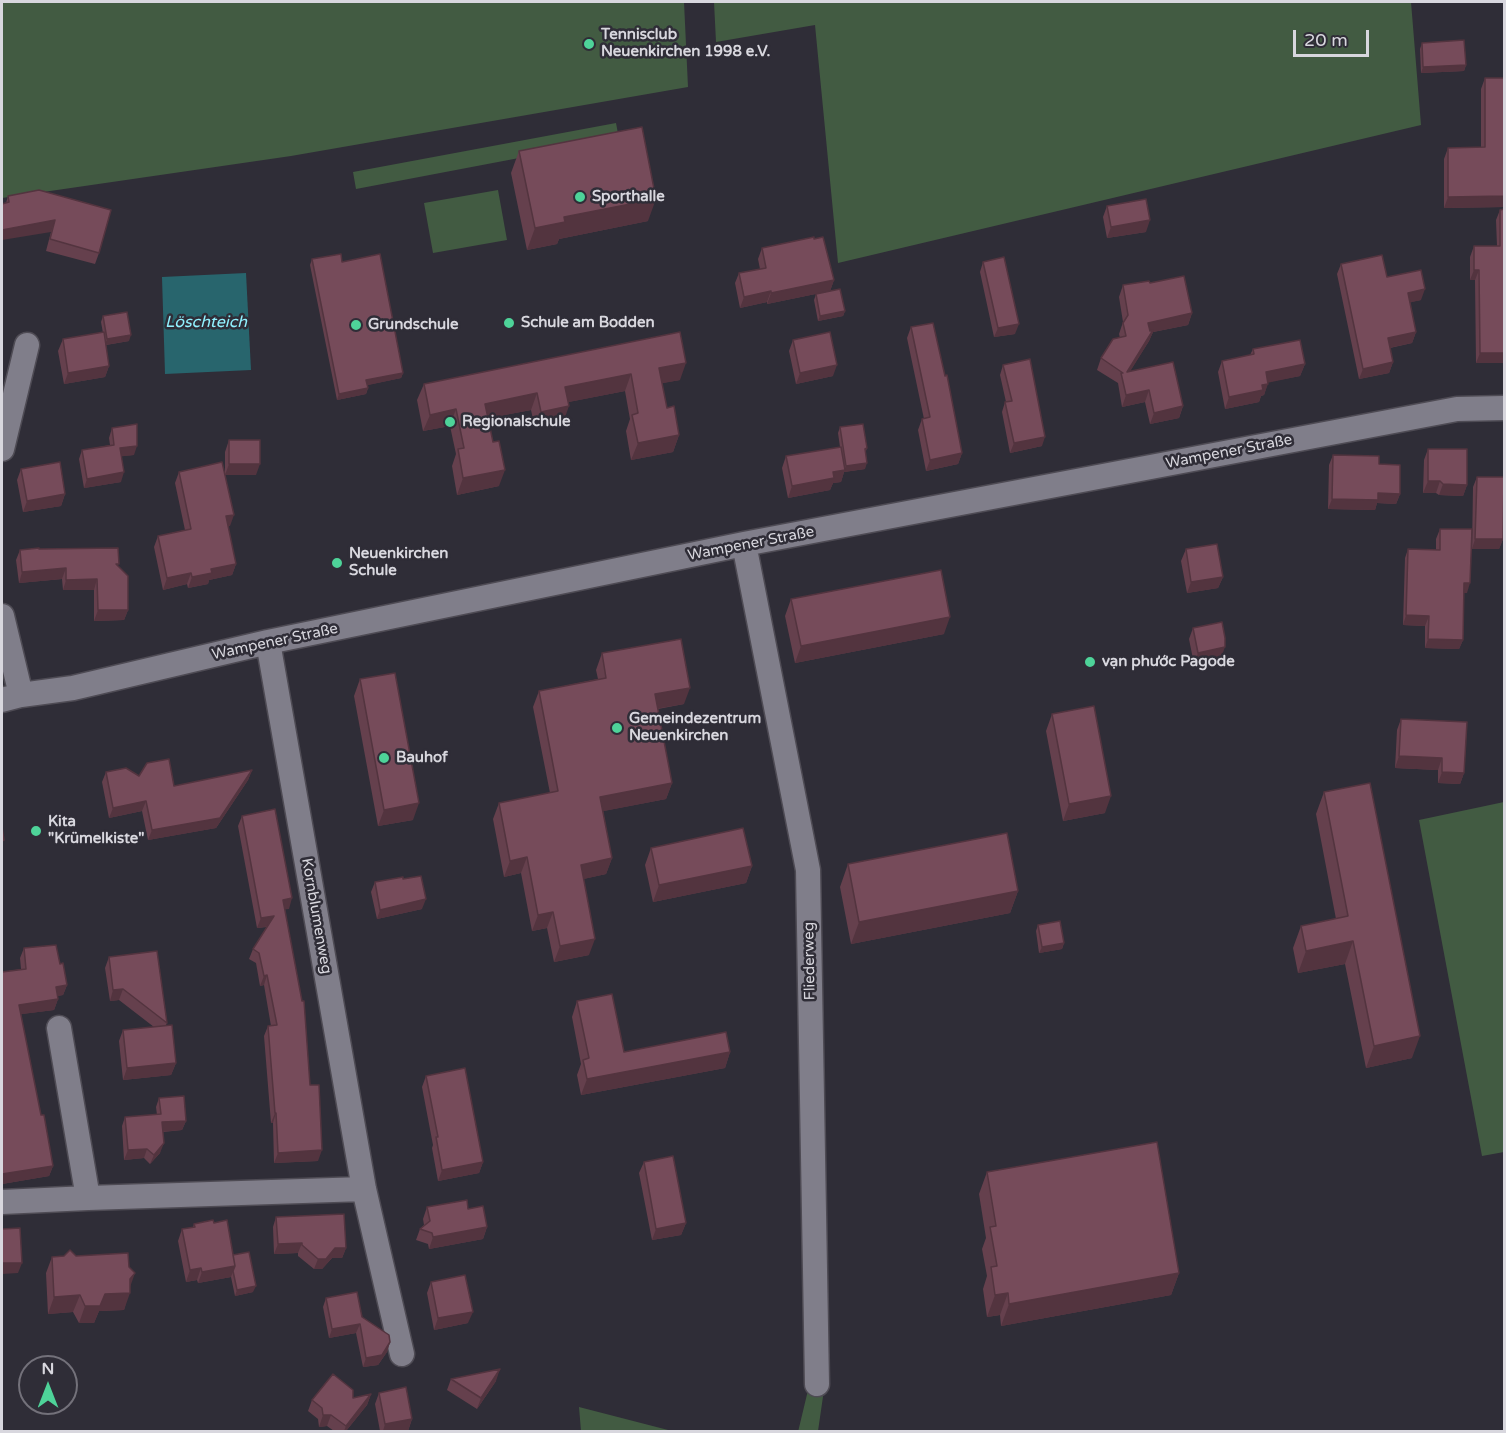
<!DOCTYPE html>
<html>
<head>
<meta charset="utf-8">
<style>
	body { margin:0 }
	#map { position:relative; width:1506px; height:1433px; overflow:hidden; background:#2f2d37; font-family:"Varela Round",sans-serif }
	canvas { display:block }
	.frame { position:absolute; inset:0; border:3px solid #d8d7de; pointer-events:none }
	.north { position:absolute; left:18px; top:1355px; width:60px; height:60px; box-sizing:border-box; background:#2f2d37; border:2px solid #73717a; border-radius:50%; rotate:0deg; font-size:16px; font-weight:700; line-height:24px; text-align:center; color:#d8d7de }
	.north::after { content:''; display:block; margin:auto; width:21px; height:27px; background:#4ed399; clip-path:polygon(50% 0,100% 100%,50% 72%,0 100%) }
	.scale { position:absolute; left:1293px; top:30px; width:76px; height:27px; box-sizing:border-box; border:3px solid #d8d7de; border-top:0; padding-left:8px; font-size:18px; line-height:21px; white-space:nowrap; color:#d8d7de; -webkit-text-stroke:4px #2f2d37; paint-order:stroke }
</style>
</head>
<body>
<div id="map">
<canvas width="1506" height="1433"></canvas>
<div class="frame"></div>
<div class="north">N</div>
<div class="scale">20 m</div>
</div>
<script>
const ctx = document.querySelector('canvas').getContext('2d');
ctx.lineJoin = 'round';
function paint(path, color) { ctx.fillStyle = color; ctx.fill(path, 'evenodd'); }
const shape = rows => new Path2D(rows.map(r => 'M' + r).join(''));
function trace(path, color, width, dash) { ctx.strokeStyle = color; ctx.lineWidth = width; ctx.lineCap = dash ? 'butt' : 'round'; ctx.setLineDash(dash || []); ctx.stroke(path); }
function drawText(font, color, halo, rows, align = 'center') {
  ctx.font = font + ' "Varela Round",sans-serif'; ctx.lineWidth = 5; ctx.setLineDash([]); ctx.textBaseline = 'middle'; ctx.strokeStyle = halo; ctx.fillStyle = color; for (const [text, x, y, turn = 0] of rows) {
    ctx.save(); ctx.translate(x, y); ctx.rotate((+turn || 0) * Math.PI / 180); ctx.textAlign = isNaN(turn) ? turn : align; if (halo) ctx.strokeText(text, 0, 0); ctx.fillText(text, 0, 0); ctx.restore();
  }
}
paint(shape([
	[2,2,684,2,688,87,291,156,2,198],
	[714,2,1411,2,1421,125,838,263,815,25,716,42],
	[616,123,619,139,356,189,353,172],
	[498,190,507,240,433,253,424,203],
	[1504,802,1504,1152,1482,1156,1419,820],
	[825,1383,818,1431,798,1432,809,1386],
	[579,1407,672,1431,581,1431]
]), '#425b42');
paint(shape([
	[246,273,251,370,165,374,162,277]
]), '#28656d');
const street = shape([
	[2,449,27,345],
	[744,544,808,870,817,1384],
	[2,616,21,695],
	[268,642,364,1189,402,1354],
	[2,700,21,695,73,688,268,642,744,544,1457,409,1504,408],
	[59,1028,88,1198],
	[2,1202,88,1198,364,1189]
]);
trace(street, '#4e4b54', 27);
trace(street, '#807e8a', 24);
paint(shape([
	[1422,43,1466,65,1464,71,1421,73,1420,49],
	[1485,78,1504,207,1444,208,1444,159,1448,148,1481,147,1481,89],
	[519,151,648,221,559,239,557,244,527,250,511,173],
	[8,196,99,253,95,264,46,251,51,232,6,203],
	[1107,206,1146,232,1107,238,1103,217],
	[1500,210,1504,363,1476,363,1475,280,1470,280,1470,257,1474,246,1497,246,1496,220],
	[762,248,834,280,830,291,767,304,767,302,740,308,735,283,739,273,760,269,758,259],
	[312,259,342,262,403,373,401,378,367,385,368,388,366,394,337,400,310,265],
	[983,262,1015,334,994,337,980,272],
	[1341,264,1387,277,1421,300,1410,302,1416,332,1412,343,1390,348,1393,362,1389,373,1359,379,1337,274],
	[1150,283,1192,313,1188,325,1153,332,1149,341,1130,371,1183,406,1179,418,1150,424,1145,402,1122,407,1118,383,1097,370,1101,358,1120,338,1119,334,1123,322,1119,297,1123,285],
	[816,294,845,311,843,316,818,321,814,300],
	[103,316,129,341,106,345,109,366,105,377,64,384,58,351,63,339,103,333,101,322],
	[911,327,945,376,962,453,958,464,926,471,918,430,922,419,924,419,907,338],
	[680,332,680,380,662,383,667,408,679,435,673,452,631,460,626,431,630,419,625,391,568,402,563,423,535,428,531,410,488,418,499,486,457,495,452,466,456,454,450,426,423,431,417,400,424,384],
	[793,340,833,376,796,384,789,351],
	[1253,349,1305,364,1300,376,1268,382,1264,395,1261,396,1259,402,1225,409,1218,372,1222,361,1250,355],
	[1003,365,1042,446,1010,453,1002,412,1005,402,1006,402,1000,375],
	[840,427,867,448,866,451,865,469,844,472,841,482,833,483,830,490,788,498,782,468,786,456,840,447,838,433],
	[112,428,134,455,121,456,121,482,84,488,79,459,82,450,110,445,109,438],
	[229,440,256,475,225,475,230,526,228,526,236,564,232,575,209,580,208,584,188,588,187,584,163,590,154,547,158,536,185,530,175,483,179,472,225,473,225,452],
	[1428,449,1467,485,1463,496,1439,495,1436,493,1423,493,1424,460],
	[1333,455,1379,464,1400,494,1396,504,1377,503,1375,510,1328,509,1329,465],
	[21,469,65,494,61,506,23,512,17,480],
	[1477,477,1503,539,1499,549,1472,549,1473,487],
	[1440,529,1467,593,1464,593,1463,640,1459,649,1425,648,1425,626,1403,625,1405,558,1408,549,1436,550,1436,539],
	[39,549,118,566,128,610,124,620,94,621,94,590,63,590,62,579,19,583,16,560,20,550],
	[1186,549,1223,577,1218,588,1187,593,1181,561],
	[791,599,944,634,795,663,785,616],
	[1193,628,1221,658,1194,664,1189,639],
	[602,653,684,704,658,709,672,783,666,799,603,811,612,858,606,874,583,879,589,955,554,962,547,928,532,931,521,873,504,877,493,819,499,803,550,793,533,707,539,691,598,679,596,670],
	[360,679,413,820,378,826,354,696],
	[1052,714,1105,813,1063,821,1046,731],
	[1401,719,1464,773,1460,784,1438,783,1438,770,1395,768,1397,730],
	[252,770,248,780,216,828,148,840,142,811,109,818,102,782,106,772,139,776,174,786],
	[1324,792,1412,1058,1366,1068,1345,964,1298,973,1293,948,1301,926,1336,919,1316,814],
	[242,816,289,909,285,909,310,1085,318,1161,274,1163,273,1123,271,1123,264,1036,268,1026,271,1026,264,985,260,986,256,963,249,959,253,949,267,927,257,928,238,826],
	[651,848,752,866,746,883,653,902,645,865],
	[848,864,1018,891,1010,913,851,944,840,887],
	[375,882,422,909,377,919,371,892],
	[1038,925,1064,943,1062,949,1039,953,1036,931],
	[24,948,60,964,67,985,63,995,57,996,58,999,54,1010,21,1014,41,1115,53,1166,49,1176,2,1184,2,972,21,969,20,958],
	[109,957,167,1023,166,1025,176,1063,171,1075,123,1080,119,1041,123,1030,154,1027,119,1000,110,1001,105,968],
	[577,1001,624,1052,730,1052,725,1068,581,1095,577,1075,581,1064,572,1017],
	[426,1076,483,1162,479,1173,438,1181,432,1148,433,1145,422,1087],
	[159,1098,186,1121,182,1130,163,1132,160,1153,150,1164,144,1158,124,1160,122,1126,125,1117,157,1115,156,1107],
	[644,1162,686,1223,681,1235,652,1240,639,1173],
	[987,1172,1179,1273,1171,1295,1001,1326,1000,1315,987,1317,983,1289,987,1276,982,1249,986,1238,979,1194],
	[427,1207,468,1209,487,1227,483,1239,429,1249,428,1244,416,1240,420,1229,424,1225,423,1219],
	[276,1217,346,1248,342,1258,332,1258,322,1269,314,1269,298,1256,298,1253,274,1254,273,1227],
	[214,1223,233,1255,253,1292,235,1296,231,1277,198,1283,197,1280,186,1282,178,1241,182,1229,193,1227,194,1224],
	[76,1256,130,1288,124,1310,99,1311,94,1323,79,1323,73,1312,48,1314,46,1273,52,1257],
	[431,1282,468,1323,434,1330,427,1293],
	[326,1298,362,1317,390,1342,387,1352,378,1365,363,1367,356,1333,329,1338,323,1307],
	[451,1379,496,1381,477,1409,447,1390],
	[379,1393,412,1419,408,1431,380,1431,375,1404],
	[371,1394,367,1405,346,1431,334,1431,327,1426,319,1427,318,1419,308,1411,312,1400,353,1398]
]), '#65404d');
paint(shape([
	[1466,65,1464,71,1421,73,1423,67],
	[1504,196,1504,207,1444,208,1448,197],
	[656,199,648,221,559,239,557,244,527,250,535,228,564,217],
	[55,220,51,232,2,240,2,230],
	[1150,220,1146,232,1107,238,1111,227],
	[1474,270,1479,270,1475,280,1470,280],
	[834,280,830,291,767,304,771,293],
	[1425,289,1421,300,1404,304,1408,293],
	[771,291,767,302,740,308,744,297],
	[845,311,843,316,818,321,820,316],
	[1192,313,1188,325,1153,332,1149,341,1123,383,1148,323],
	[1019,324,1015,334,994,337,998,328],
	[1416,332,1412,343,1384,349,1388,338],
	[131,335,129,341,105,345,107,339],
	[1480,353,1504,353,1504,363,1476,363],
	[1393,362,1389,373,1359,379,1363,369],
	[686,363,680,380,653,385,659,368],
	[1305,364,1300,376,1262,384,1266,372],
	[837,365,833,376,796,384,800,373],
	[109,366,105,377,64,384,68,373],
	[403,373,401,378,364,386,366,380],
	[631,374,625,391,559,404,565,387],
	[1268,384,1264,395,1261,396,1259,402,1225,409,1229,397,1262,385],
	[368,388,366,394,337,400,339,394],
	[1149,390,1145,402,1122,407,1126,395],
	[537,393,531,410,479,420,485,404],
	[569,406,563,423,535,428,541,412],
	[1183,406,1179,418,1150,424,1154,413],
	[456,409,450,426,423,431,430,415],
	[679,435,673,452,631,460,638,443],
	[1045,437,1042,446,1010,453,1014,443],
	[137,446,134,455,116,457,120,448],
	[962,453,958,464,926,471,930,460],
	[867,463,865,469,844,472,841,482,833,483,830,490,788,498,792,486,833,472,844,470,846,466],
	[229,464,260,464,256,475,225,475],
	[505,470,499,486,457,495,463,478],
	[124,472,121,482,84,488,87,479],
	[1428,481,1440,481,1436,493,1423,493],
	[1443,484,1467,485,1463,496,1439,495],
	[1378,493,1400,494,1396,504,1377,503,1375,510,1328,509,1332,499],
	[65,494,61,506,23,512,27,501],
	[234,515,230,526,222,528,226,516],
	[1475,539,1503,539,1499,549,1472,549],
	[236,564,232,575,209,580,208,584,188,588,192,577,211,569],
	[66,568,62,579,19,583,22,572],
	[191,573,187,584,163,590,167,578],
	[1223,577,1218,588,1187,593,1191,582],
	[97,579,94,590,63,590,66,580],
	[1464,583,1470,583,1467,593,1460,593],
	[98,610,128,610,124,620,94,621],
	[1406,615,1429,616,1425,626,1403,625],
	[950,617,944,634,795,663,801,646],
	[1428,639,1463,640,1459,649,1425,648],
	[1225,647,1221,658,1194,664,1198,653],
	[690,688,684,704,649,710,655,694],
	[1399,756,1442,758,1438,770,1395,768],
	[252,770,248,780,216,828,148,840,152,830],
	[1442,772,1464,773,1460,784,1438,783],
	[672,783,666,799,594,813,600,797],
	[1111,796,1105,813,1063,821,1069,804],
	[146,801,142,811,109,818,113,808],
	[419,803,413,820,378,826,384,810],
	[527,857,521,873,504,877,510,861],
	[612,858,606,874,575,881,581,865],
	[752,866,746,883,653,902,659,885],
	[1018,891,1010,913,851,944,859,922],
	[292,898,289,909,279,910,283,900],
	[426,899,422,909,377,919,380,910],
	[553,912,547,928,532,931,538,915],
	[274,916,271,926,257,928,261,918],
	[595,939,589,955,554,962,560,946],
	[1353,941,1345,964,1298,973,1306,951],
	[1064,943,1062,949,1039,953,1042,947],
	[267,975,264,985,260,986,264,976],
	[67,985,63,995,52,997,56,987],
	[123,989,119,1000,110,1001,113,990],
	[58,999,54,1010,15,1015,19,1005],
	[1420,1036,1412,1058,1366,1068,1374,1046],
	[730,1052,725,1068,581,1095,587,1079],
	[176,1063,171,1075,123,1080,127,1068],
	[275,1113,276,1113,273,1123,271,1123],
	[186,1121,182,1130,159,1132,162,1122],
	[164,1143,160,1153,150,1164,154,1155],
	[147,1149,144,1158,124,1160,128,1150],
	[322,1150,318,1161,274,1163,278,1153],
	[483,1162,479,1173,438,1181,442,1170],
	[53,1166,49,1176,2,1184,2,1174],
	[686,1223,681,1235,652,1240,656,1229],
	[487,1227,483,1239,429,1249,433,1237],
	[302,1243,298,1253,274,1254,278,1244],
	[335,1248,346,1248,342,1258,332,1258,322,1269,314,1269,318,1259],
	[2,1263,22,1263,18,1273,2,1274],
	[235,1266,231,1277,198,1283,202,1272],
	[201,1268,197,1280,186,1282,190,1270],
	[135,1273,129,1290,130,1293,124,1310,99,1311,94,1323,79,1323,85,1306,130,1279],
	[1179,1273,1171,1295,1001,1326,1009,1304],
	[256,1286,253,1292,235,1296,237,1290],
	[1008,1293,1000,1315,987,1317,995,1295],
	[80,1295,73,1312,48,1314,54,1297],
	[473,1312,468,1323,434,1330,438,1318],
	[360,1324,356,1333,329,1338,332,1329],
	[390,1342,387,1352,378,1365,363,1367,366,1358],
	[500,1369,496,1381,477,1409,481,1398],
	[371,1394,367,1405,346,1431,344,1431,346,1426],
	[323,1415,331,1415,327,1426,319,1427],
	[412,1419,408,1431,383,1431,385,1424]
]), '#53343f');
const building = shape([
	[1464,40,1466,65,1423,67,1422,43,1464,40],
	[1485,78,1504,78,1504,196,1448,197,1448,148,1485,147,1485,78],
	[642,127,656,199,564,217,565,222,535,228,519,151,642,127],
	[39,190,111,210,99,253,50,239,55,220,2,230,2,204,9,202,8,196,39,190],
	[1146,199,1150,220,1111,227,1107,206,1146,199],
	[1504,209,1504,353,1480,353,1479,270,1474,270,1474,246,1500,246,1500,210,1504,209],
	[814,237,814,239,823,237,834,280,771,293,771,291,744,297,739,273,766,268,762,248,814,237],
	[341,254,342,262,380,254,403,373,366,380,368,388,339,394,312,259,341,254],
	[1382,255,1387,277,1421,270,1425,289,1408,293,1416,332,1388,338,1393,362,1363,369,1341,264,1382,255],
	[1004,257,1019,324,998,328,983,262,1004,257],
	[1184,276,1192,313,1148,323,1150,331,1153,330,1127,372,1173,362,1183,406,1154,413,1149,390,1126,395,1121,373,1123,373,1101,358,1113,339,1126,336,1123,323,1128,315,1123,285,1149,281,1150,283,1184,276],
	[840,289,845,311,820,316,816,294,840,289],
	[127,312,131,335,107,339,103,316,127,312],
	[933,323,945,376,947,375,962,453,930,460,922,419,930,417,911,327,933,323],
	[104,332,109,366,68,373,63,339,104,332],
	[680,332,686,363,659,368,667,408,674,406,679,435,638,443,632,415,638,413,631,374,565,387,569,406,541,412,537,393,485,404,493,442,499,441,505,470,463,478,458,449,464,448,456,409,430,415,424,384,680,332],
	[830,332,837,365,800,373,793,340,830,332],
	[1300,340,1305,364,1266,372,1268,384,1262,385,1263,390,1229,397,1222,361,1254,354,1253,349,1300,340],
	[1030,359,1045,437,1014,443,1005,402,1012,401,1003,365,1030,359],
	[137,424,137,446,120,448,124,472,87,479,82,450,114,445,112,428,137,424],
	[863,424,867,448,865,449,867,463,846,466,840,427,863,424],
	[229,440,260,440,260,464,229,464,229,440],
	[841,447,845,470,833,472,834,478,792,486,786,456,841,447],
	[1428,449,1467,449,1467,485,1443,484,1440,481,1428,481,1428,449],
	[1333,455,1379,456,1379,464,1400,465,1400,494,1378,493,1378,500,1332,499,1333,455],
	[60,462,65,494,27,501,21,469,60,462],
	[222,462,234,515,226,516,236,564,211,569,212,573,192,577,191,573,167,578,158,536,191,529,179,472,222,462],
	[1477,477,1504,477,1503,539,1475,539,1477,477],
	[1440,529,1472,529,1470,583,1464,583,1463,640,1428,639,1429,616,1406,615,1408,549,1440,550,1440,529],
	[1217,544,1223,577,1191,582,1186,549,1217,544],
	[39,548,39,549,118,548,119,564,116,564,128,576,128,610,98,610,97,579,66,580,66,568,22,572,20,550,39,548],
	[941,570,950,617,801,646,791,599,941,570],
	[1222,622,1225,638,1225,647,1198,653,1193,628,1222,622],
	[681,639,690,688,655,694,672,783,600,797,612,858,581,865,595,939,560,946,553,912,538,915,527,857,510,861,499,803,558,791,539,691,606,678,602,653,681,639],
	[395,673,419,803,384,810,360,679,395,673],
	[1094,706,1111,796,1069,804,1052,714,1094,706],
	[1401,719,1467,722,1464,773,1442,772,1442,758,1399,756,1401,719],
	[169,759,174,786,252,770,220,818,152,830,146,801,113,808,106,772,126,768,139,776,147,763,169,759],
	[1370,783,1420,1036,1374,1046,1353,941,1306,951,1301,926,1348,916,1324,792,1370,783],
	[275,809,292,898,283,900,302,1001,304,1001,310,1085,319,1085,322,1150,278,1153,276,1113,275,1113,268,1026,277,1025,267,975,264,976,259,953,253,949,274,916,261,918,242,816,275,809],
	[2,827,4,840,2,841,2,827],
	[743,828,752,866,659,885,651,848,743,828],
	[1007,833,1018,891,859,922,848,864,1007,833],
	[421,876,426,899,380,910,375,882,403,877,403,879,421,876],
	[1060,921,1064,943,1042,947,1038,925,1060,921],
	[56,945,60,964,63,963,67,985,56,987,58,999,19,1005,41,1115,44,1115,53,1166,2,1174,2,972,26,969,24,948,56,945],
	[157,951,167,1023,123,989,113,990,109,957,157,951],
	[612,994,624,1052,726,1032,730,1052,587,1079,583,1060,589,1058,577,1001,612,994],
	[172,1025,176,1063,127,1068,123,1030,172,1025],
	[465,1068,483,1162,442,1170,436,1137,438,1137,426,1076,465,1068],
	[184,1096,186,1121,162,1122,164,1143,154,1155,147,1149,128,1150,125,1117,161,1114,159,1098,184,1096],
	[1157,1142,1179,1273,1009,1304,1008,1293,995,1295,991,1267,997,1266,990,1227,996,1226,987,1172,1157,1142],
	[673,1156,686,1223,656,1229,644,1162,673,1156],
	[467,1200,468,1209,483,1206,487,1227,433,1237,432,1233,420,1229,430,1221,427,1207,467,1200],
	[344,1214,346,1248,335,1248,326,1259,318,1259,302,1245,302,1243,278,1244,276,1217,344,1214],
	[213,1220,214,1223,227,1220,235,1266,202,1272,201,1268,190,1270,182,1229,195,1227,194,1224,213,1220],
	[20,1228,22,1263,2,1263,2,1229,20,1228],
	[70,1250,76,1256,128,1253,129,1267,135,1273,130,1279,130,1293,105,1294,100,1306,85,1306,80,1295,54,1297,52,1257,64,1256,70,1250],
	[249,1252,256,1286,237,1290,233,1271,235,1266,233,1255,249,1252],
	[465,1275,473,1312,438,1318,431,1282,465,1275],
	[357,1292,362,1317,389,1335,390,1342,382,1355,366,1358,360,1324,332,1329,326,1298,357,1292],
	[500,1369,481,1398,451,1379,500,1369],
	[333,1374,353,1390,353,1398,371,1394,346,1426,331,1415,323,1415,322,1408,312,1400,333,1374],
	[406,1387,412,1419,385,1424,379,1393,406,1387]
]);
paint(building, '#764b5a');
trace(building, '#53343f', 1.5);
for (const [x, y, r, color] of [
	[589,44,6,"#4ed399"],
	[580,197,6,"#4ed399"],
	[509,323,6,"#4ed399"],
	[356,325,6,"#4ed399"],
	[450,422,6,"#4ed399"],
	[337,563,6,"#4ed399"],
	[1090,662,6,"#4ed399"],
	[617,728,6,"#4ed399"],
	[384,758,6,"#4ed399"],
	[36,831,6,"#4ed399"]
]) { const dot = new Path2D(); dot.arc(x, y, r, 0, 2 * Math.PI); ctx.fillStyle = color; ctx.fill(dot); trace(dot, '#2f2d37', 2); }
drawText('bold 15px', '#d8d7de', '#2f2d37', [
	["Tennisclub",601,35],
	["Neuenkirchen 1998 e.V.",601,52],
	["Sporthalle",592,197],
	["Schule am Bodden",521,323],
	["Grundschule",368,325],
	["Regionalschule",462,422],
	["Neuenkirchen",349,554],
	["Schule",349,571],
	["vạn phước Pagode",1102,662],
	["Gemeindezentrum",629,719],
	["Neuenkirchen",629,736],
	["Bauhof",396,758],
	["Kita",48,822],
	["\"Krümelkiste\"",48,839]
], 'left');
drawText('15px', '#d8d7de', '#2f2d37', [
	["Wampener Straße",1229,452,-11],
	["Wampener Straße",751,544,-11],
	["Wampener Straße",275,642,-12],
	["Kornblumenweg",316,916,80],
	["Fliederweg",810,961,-91]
]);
drawText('italic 16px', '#91f2ff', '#2f2d37', [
	["Löschteich",206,323]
]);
</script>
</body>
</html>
